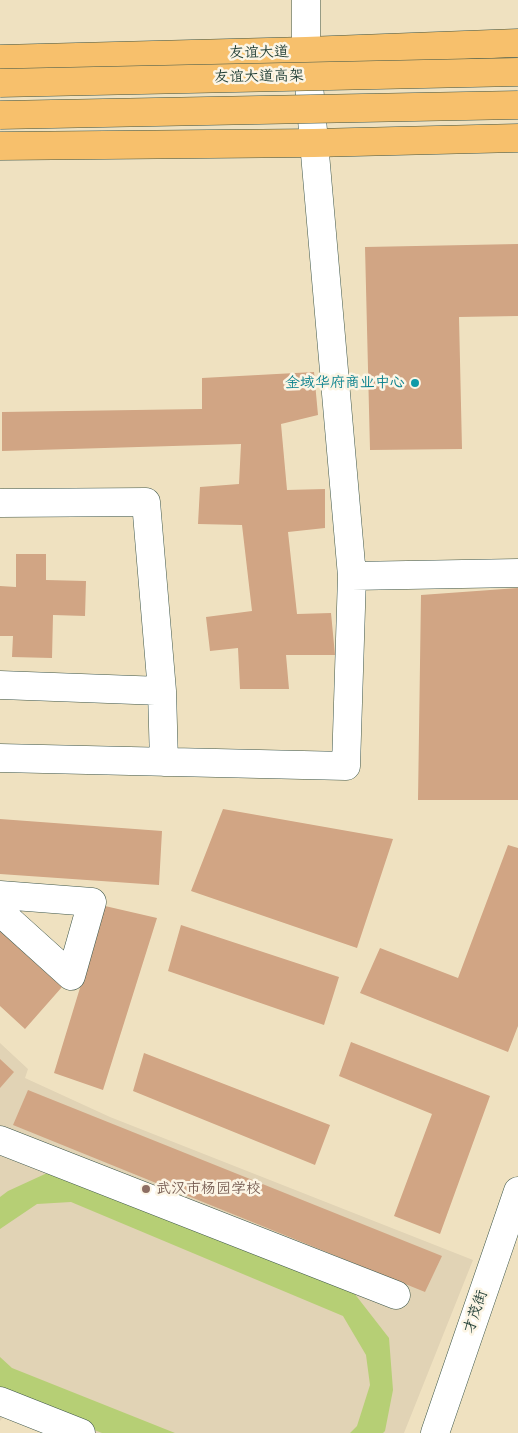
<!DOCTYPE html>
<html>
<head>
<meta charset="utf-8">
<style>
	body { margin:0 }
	canvas { display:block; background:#efe1c0 }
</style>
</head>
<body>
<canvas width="518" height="1433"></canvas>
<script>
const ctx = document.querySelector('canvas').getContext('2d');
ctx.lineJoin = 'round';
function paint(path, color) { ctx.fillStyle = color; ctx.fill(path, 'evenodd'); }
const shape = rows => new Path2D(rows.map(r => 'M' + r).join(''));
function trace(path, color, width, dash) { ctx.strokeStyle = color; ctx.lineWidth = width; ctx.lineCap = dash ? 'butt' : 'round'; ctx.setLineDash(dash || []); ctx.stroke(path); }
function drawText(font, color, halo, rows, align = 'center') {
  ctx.font = font + ' "Balsamiq Sans","LXGW WenKai TC",sans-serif'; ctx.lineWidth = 5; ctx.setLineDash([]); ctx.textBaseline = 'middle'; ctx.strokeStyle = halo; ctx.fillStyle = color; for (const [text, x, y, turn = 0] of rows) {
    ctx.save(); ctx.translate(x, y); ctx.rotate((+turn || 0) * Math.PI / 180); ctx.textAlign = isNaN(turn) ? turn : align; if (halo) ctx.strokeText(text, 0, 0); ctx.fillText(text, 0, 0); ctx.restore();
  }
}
paint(shape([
	[0,1043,28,1069,25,1078,110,1117,473,1260,404,1433,50,1433,6,1414,0,1421]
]), '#e1d3b5');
paint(shape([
	[45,1174,63,1174,354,1293,389,1338,393,1390,385,1431,383,1433,350,1433,357,1426,370,1385,366,1355,343,1316,71,1202,37,1204,0,1229,0,1197,8,1191],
	[0,1357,12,1368,175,1433,102,1433,15,1399,0,1389]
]), '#b6cf75');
paint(shape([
	[518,244,518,316,459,317,462,449,370,450,365,247],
	[314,372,318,415,281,424,287,490,325,489,325,528,288,532,297,614,331,613,335,655,286,655,289,689,240,689,238,648,210,651,206,617,252,611,242,525,198,524,200,487,239,484,241,444,2,451,2,412,202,409,202,378],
	[16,554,46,554,46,580,86,581,85,616,53,615,52,658,12,657,13,636,0,636,0,586,16,587],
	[518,588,518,800,418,800,421,595],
	[223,809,393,839,357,948,191,891],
	[0,819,162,831,159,885,0,874],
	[508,845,518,848,518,1026,508,1052,360,993,380,948,458,978],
	[105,906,157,918,103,1090,54,1073],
	[181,925,339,977,324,1025,168,971],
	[0,931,62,987,25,1029,0,1006],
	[351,1042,490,1096,440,1234,394,1216,432,1114,339,1076],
	[144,1053,330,1125,315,1165,133,1091],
	[0,1059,14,1072,0,1088],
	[28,1090,442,1256,425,1292,13,1125]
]), '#d1a584');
const minor = shape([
	[306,0,306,51,352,576],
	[0,503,146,502,162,691],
	[0,685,162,691,164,762],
	[0,758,346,766,352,576,518,573],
	[0,895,92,902,71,976,0,912],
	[0,1140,396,1295],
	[0,1401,81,1433],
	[435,1433,518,1191]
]);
const major = shape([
	[0,59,306,51,518,43],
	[0,146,314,143,518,138]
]);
trace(minor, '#3e5649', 29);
trace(major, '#3e5649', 29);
trace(minor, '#fff', 28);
trace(major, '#f7c06c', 28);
const majorBridge = shape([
	[0,83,518,72],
	[0,115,518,105]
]);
trace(majorBridge, '#3e5649', 29, []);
trace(majorBridge, '#f7c06c', 28);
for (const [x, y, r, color] of [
	[415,383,5,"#0f9aa8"],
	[146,1189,5,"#8d6e63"]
]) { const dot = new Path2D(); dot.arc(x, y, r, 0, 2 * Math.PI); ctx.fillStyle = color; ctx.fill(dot); trace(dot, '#fcf5e5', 2); }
drawText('15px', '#1f3d34', '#fcf5e5', [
	["友谊大道",259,53,-1],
	["友谊大道高架",259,77,-1],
	["才茂街",476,1312,-71]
]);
drawText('15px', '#0d838f', '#fcf5e5', [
	["金域华府商业中心",405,383]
], 'right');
drawText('15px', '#785e54', '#fcf5e5', [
	["武汉市杨园学校",156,1189]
], 'left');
</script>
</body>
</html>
